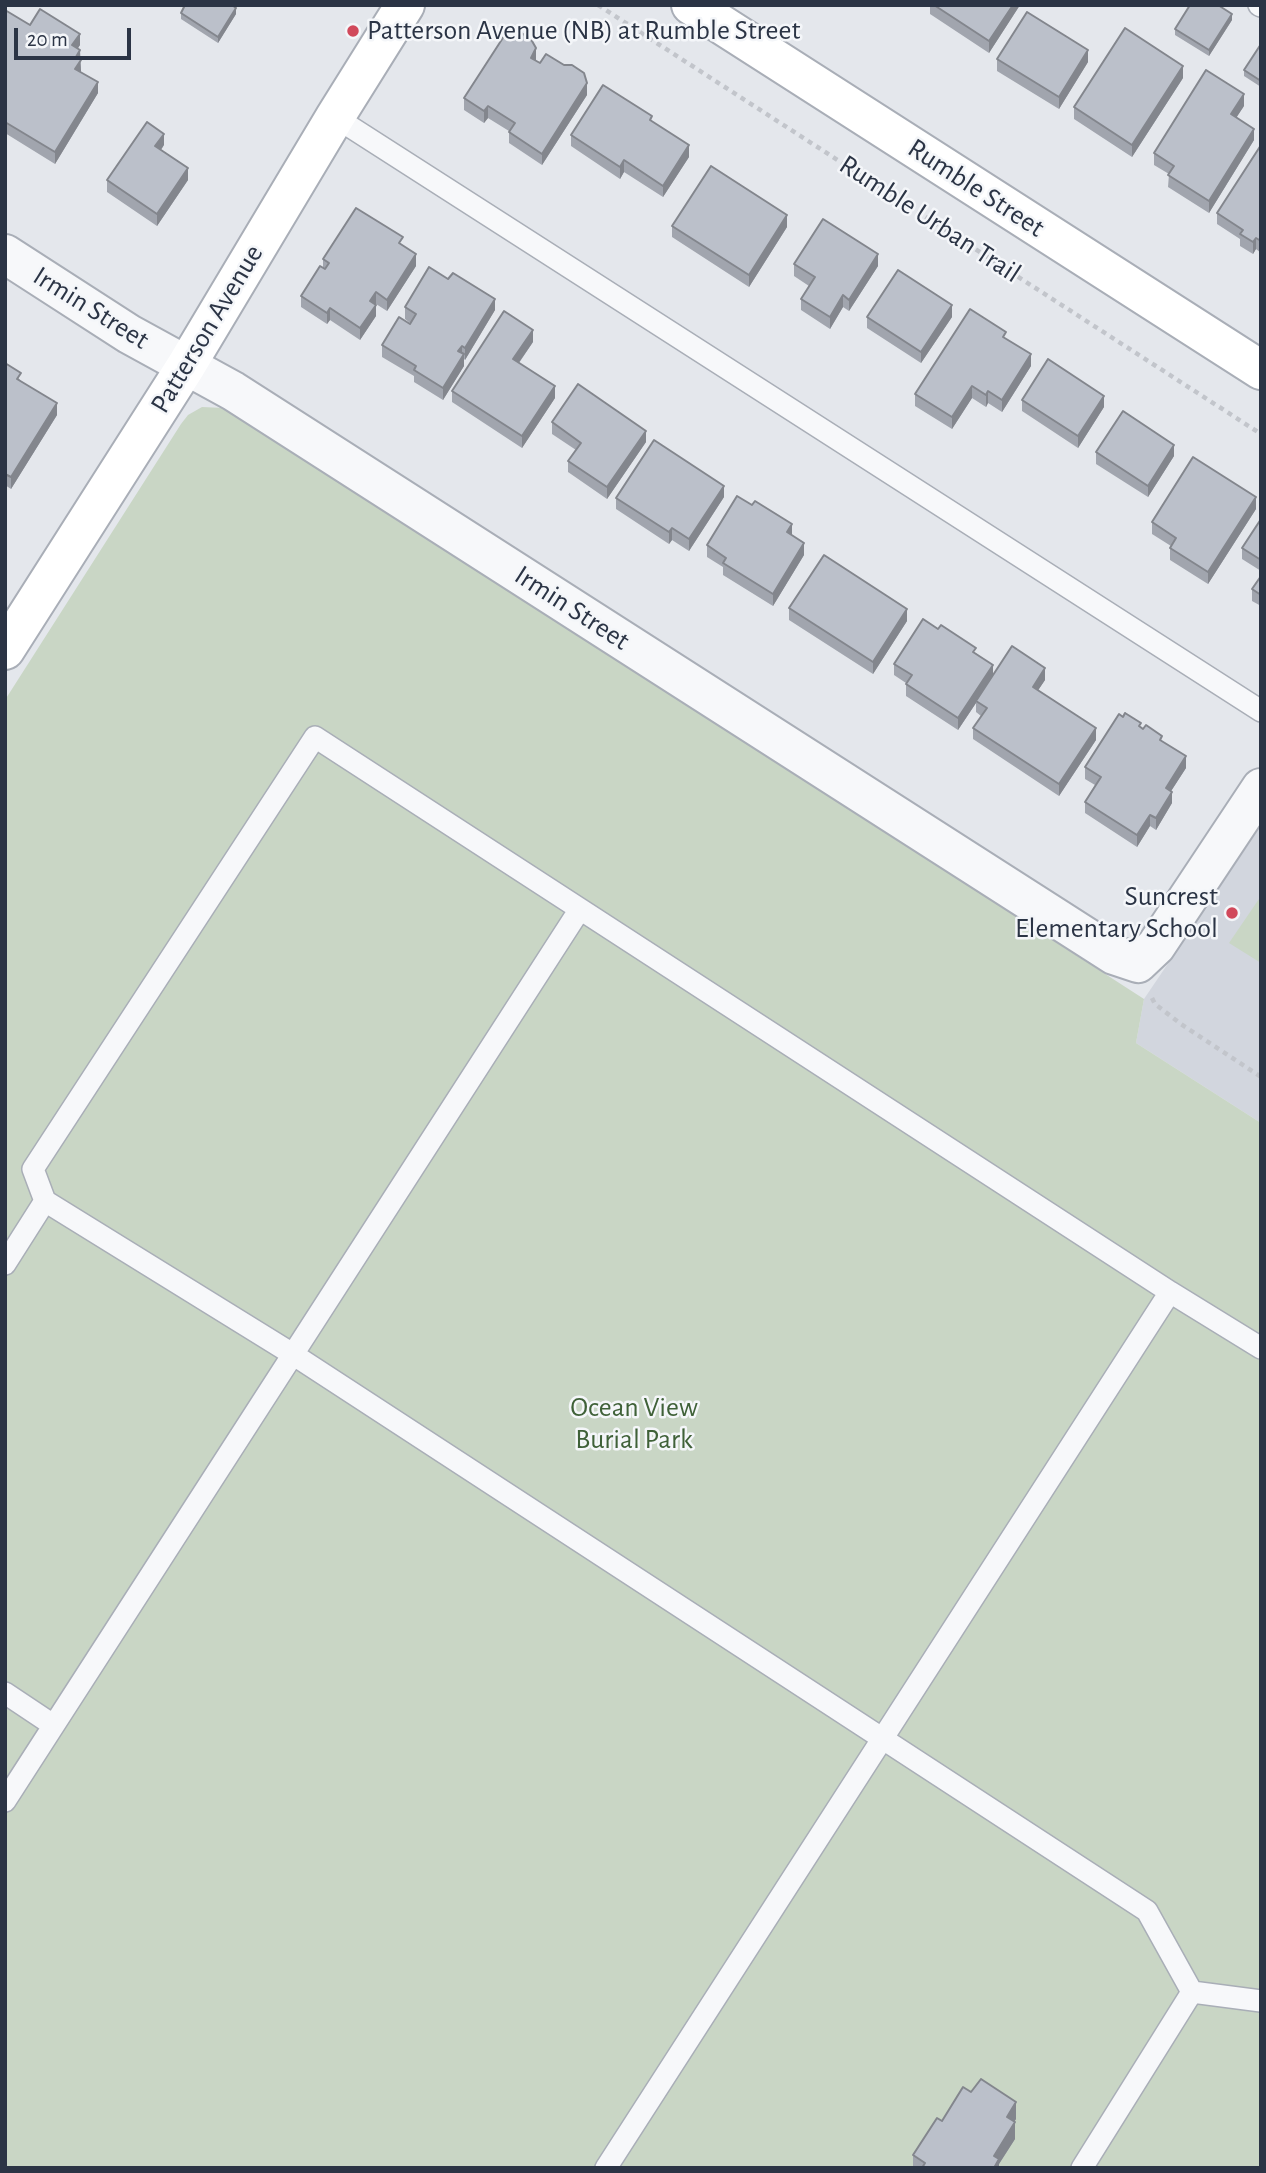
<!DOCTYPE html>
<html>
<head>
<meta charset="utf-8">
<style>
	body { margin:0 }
	#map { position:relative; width:1266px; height:2173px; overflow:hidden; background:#e4e7ec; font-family:"Alegreya Sans",sans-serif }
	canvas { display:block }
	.frame { position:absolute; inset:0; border:7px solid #2b3445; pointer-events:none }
	.scale { position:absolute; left:14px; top:28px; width:117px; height:32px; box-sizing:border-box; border:4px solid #2b3445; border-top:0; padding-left:9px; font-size:21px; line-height:24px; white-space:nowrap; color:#2b3445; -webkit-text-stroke:5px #f4f6f9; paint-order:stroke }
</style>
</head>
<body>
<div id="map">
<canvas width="1266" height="2173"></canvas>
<div class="frame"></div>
<div class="scale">20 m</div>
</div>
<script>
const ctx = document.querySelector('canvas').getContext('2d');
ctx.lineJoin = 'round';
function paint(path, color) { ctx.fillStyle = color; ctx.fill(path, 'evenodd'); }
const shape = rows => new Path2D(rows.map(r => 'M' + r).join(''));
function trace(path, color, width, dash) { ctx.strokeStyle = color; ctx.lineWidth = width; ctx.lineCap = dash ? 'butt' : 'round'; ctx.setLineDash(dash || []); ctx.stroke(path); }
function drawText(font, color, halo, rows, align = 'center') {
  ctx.font = font + ' "Alegreya Sans",sans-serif'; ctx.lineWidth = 5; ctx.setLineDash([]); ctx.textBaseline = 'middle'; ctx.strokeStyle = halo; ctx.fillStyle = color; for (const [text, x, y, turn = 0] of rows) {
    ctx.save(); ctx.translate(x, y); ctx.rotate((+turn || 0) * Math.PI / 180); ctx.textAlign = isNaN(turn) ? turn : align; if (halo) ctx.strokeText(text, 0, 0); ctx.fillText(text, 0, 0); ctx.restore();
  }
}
paint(shape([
	[1261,826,1261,1123,1136,1043,1144,999]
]), '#d2d6de');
paint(shape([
	[202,407,224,408,247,420,1144,999,1136,1043,1261,1123,1261,2168,5,2168,5,700,181,424,188,415],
	[1261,896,1261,963,1229,943]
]), '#c9d6c5');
const lane = shape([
	[1259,5,1261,6],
	[335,117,1261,711],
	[45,1201,294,1355,1147,1911,1192,1992,1261,2001],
	[5,1264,45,1201,33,1169,315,737,1170,1292,1261,1348],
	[5,1693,53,1725],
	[5,1801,580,909],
	[606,2168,1170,1292],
	[1082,2168,1192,1992]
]);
const street = shape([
	[5,254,129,334,233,391,1114,955,1138,963,1156,946,1261,788]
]);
const secondary = shape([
	[691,5,1261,370],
	[5,650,186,366,335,117,405,5]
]);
trace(lane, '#a9aeb7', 24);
trace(street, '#a9aeb7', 42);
trace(secondary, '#a9aeb7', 42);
trace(shape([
	[598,5,1261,434],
	[1152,998,1155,1004,1181,1024,1261,1077]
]), '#c2c5cb', 4.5, [5, 5]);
trace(lane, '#f7f8fa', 21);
trace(street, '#f7f8fa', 38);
trace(secondary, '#fff', 38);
paint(shape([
	[930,5,1020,5,989,53,930,14],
	[5,10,30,25,80,45,78,48,80,59,81,72,98,93,55,164,5,133],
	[181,13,236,14,218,43,181,19],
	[1232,20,1209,56,1175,35,1175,29],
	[1261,44,1261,87,1244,76,1244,70],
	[997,59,1088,62,1059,109,997,71],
	[536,60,536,61,587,95,542,165,509,143,509,131,488,118,484,123,464,110,464,98],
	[1183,78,1132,157,1074,119,1074,107],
	[1244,106,1236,117,1254,140,1209,213,1168,187,1169,174,1154,165,1154,153],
	[652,121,689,157,663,197,624,172,620,179,571,146,571,135],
	[164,145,161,150,188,180,157,226,107,192,107,180],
	[1261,145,1261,253,1256,249,1253,254,1240,246,1240,239,1217,224,1217,213],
	[672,226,787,227,749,287,672,237],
	[403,246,416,266,387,311,376,304,376,316,360,340,330,320,327,324,301,307,301,296,323,267,323,259],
	[794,264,878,266,849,311,843,307,830,329,801,310,801,299,809,286,794,276],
	[405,307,495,310,465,360,464,359,464,366,443,400,414,382,414,376,382,357,382,345,410,323,405,319],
	[867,317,952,317,921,363,867,328],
	[1006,339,1031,366,1002,412,988,403,986,407,972,398,952,429,915,406,915,394],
	[533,342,519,363,555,398,522,448,452,402,452,391],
	[5,363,21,381,57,415,11,489,5,485],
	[1022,400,1104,407,1078,448,1022,411],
	[552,422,646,442,607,499,568,472,568,461,576,450,552,434],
	[1096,452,1174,456,1148,497,1096,464],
	[724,497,689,551,672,540,669,544,616,509,616,498],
	[1256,509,1208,584,1170,560,1170,548,1171,546,1152,534,1152,522],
	[1261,519,1261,571,1242,559,1242,548],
	[792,535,804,555,773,606,723,575,723,567,707,557,707,545],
	[1261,576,1261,606,1252,601,1252,589],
	[789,608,907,621,873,674,789,620],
	[976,653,993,674,1045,680,1038,690,1096,740,1059,796,973,739,973,728,981,716,976,712,976,703,958,730,906,696,906,683,894,675,894,664],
	[1141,727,1162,741,1186,768,1171,791,1172,803,1156,830,1150,826,1137,847,1085,813,1085,802,1095,785,1085,779,1085,767],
	[1016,2119,1014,2122,1015,2139,999,2164,999,2168,913,2168,913,2155,942,2121]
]), '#a1a5ae');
paint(shape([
	[1013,5,1020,5,989,53,989,41],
	[236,8,236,14,218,43,218,37],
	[1232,14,1232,20,1209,56,1209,50],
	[80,34,80,45,72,57,72,45],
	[536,48,536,60,531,70,531,58],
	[80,50,81,71,75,80,76,57],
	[1088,50,1088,62,1059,109,1059,97],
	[1183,66,1183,78,1132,157,1132,145],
	[98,82,98,93,55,164,55,152],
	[587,83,587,95,542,165,542,154],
	[1244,94,1244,106,1231,126,1231,114],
	[488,106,488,118,484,123,484,111],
	[1254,129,1254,140,1209,213,1209,201],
	[164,134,164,145,155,158,155,146],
	[689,145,689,157,663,197,663,186],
	[624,160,624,172,620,179,620,167],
	[188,168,188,180,157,226,157,214],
	[787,215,787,227,749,287,749,275],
	[1256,238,1256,249,1253,254,1253,242],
	[416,254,416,266,387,311,387,300],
	[878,254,878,266,849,311,849,300],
	[376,292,376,304,370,313,370,301],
	[843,295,843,307,830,329,830,317],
	[495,299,495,310,465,360,465,348],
	[376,305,376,316,360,340,360,328],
	[952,305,952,317,921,363,921,352],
	[330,308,330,320,327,324,327,313],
	[533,330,533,342,513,371,513,359],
	[462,346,462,357,464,354,464,366,443,400,443,388,458,351],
	[1031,354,1031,366,1002,412,1002,400],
	[555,386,555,398,522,448,522,436],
	[972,386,972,398,952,429,952,417],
	[988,391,988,403,986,407,986,395],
	[1104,396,1104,407,1078,448,1078,436],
	[57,403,57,415,11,489,11,477],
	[646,431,646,442,607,499,607,487],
	[1174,445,1174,456,1148,497,1148,486],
	[724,486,724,497,689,551,689,539],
	[1256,497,1256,509,1208,584,1208,572],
	[792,524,792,536,787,532],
	[672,528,672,540,669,544,669,532],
	[804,543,804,555,773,606,773,594],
	[907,609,907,621,873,674,873,662],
	[993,665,993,676,976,701,976,703,958,730,958,718],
	[1045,668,1045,680,1033,698,1033,687],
	[1096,728,1096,740,1059,796,1059,784],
	[1186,756,1186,768,1166,799,1166,788],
	[1172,792,1172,803,1156,830,1156,818],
	[1150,815,1150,826,1137,847,1137,835],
	[1016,2102,1016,2119,1007,2134,1007,2117],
	[1015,2122,1015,2139,999,2164,999,2168,994,2168,994,2156]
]), '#83868d');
const building = shape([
	[185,5,232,5,236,8,218,37,181,13,185,5],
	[934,5,1013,5,989,41,934,5],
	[1190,5,1218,5,1232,14,1209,50,1175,29,1190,5],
	[40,9,80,34,72,45,80,50,76,57,81,60,75,69,98,82,55,152,5,122,5,10,30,25,40,9],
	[1027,12,1088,50,1059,97,997,59,1027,12],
	[1125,28,1183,66,1132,145,1074,107,1125,28],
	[508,30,518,30,532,41,536,48,531,58,540,63,546,54,564,65,572,65,584,73,587,83,542,154,509,132,515,123,488,106,484,111,464,98,508,30],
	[1261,44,1261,81,1244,70,1261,44],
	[1206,70,1244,94,1231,114,1254,129,1209,201,1168,175,1174,166,1154,153,1206,70],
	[603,85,652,116,650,120,689,145,663,186,624,160,620,167,571,135,603,85],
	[147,122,164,134,155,146,188,168,157,214,107,180,147,122],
	[1261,145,1261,241,1256,238,1253,242,1240,234,1243,230,1217,213,1261,145],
	[711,166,787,215,749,275,672,226,711,166],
	[356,208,403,237,399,243,416,254,387,300,376,292,370,301,376,305,360,328,330,308,327,313,301,296,320,266,325,269,329,263,323,259,356,208],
	[823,219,878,254,849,300,843,295,830,317,801,299,815,277,794,264,823,219],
	[429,267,448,279,453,273,495,299,465,348,462,346,458,351,464,354,443,388,414,370,416,366,382,345,399,317,410,324,416,314,405,307,429,267],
	[898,270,952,305,921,352,867,317,898,270],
	[970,309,1006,332,1003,337,1031,354,1002,400,988,391,986,395,972,386,952,417,915,394,970,309],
	[504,311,533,330,513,359,555,386,522,436,452,391,504,311],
	[1048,359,1104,396,1078,436,1022,400,1048,359],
	[5,363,21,373,17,379,57,403,11,477,5,474,5,363],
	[578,384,646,431,607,487,568,461,581,443,552,422,578,384],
	[1123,411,1174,445,1148,486,1096,452,1123,411],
	[654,440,724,486,689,539,672,528,669,532,616,498,654,440],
	[1193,457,1256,497,1208,572,1170,548,1176,538,1152,522,1193,457],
	[737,496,752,505,755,501,792,524,787,532,804,543,773,594,723,563,726,558,707,545,737,496],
	[1261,519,1261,560,1242,548,1261,519],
	[824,555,907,609,873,662,789,608,824,555],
	[1261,576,1261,595,1252,589,1261,576],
	[923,619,938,629,941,625,976,648,973,652,993,665,958,718,906,684,912,675,894,664,923,619],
	[1012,646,1045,668,1033,687,1096,728,1059,784,973,728,987,708,976,701,1012,646],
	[1125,713,1141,723,1139,726,1143,729,1146,725,1162,736,1160,740,1186,756,1166,788,1172,792,1156,818,1150,815,1137,835,1085,802,1101,777,1085,767,1119,714,1123,717,1125,713],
	[981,2079,1016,2102,1007,2117,1015,2122,994,2156,999,2159,994,2168,922,2168,925,2163,913,2155,937,2118,942,2121,963,2087,971,2092,981,2079]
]);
paint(building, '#bbc0ca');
trace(building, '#83868d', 2);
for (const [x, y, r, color] of [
	[353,31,7,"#d1495b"],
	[1232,913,7,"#d1495b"]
]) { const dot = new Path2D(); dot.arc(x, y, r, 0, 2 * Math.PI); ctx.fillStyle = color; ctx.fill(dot); trace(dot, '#f4f6f9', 2.5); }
drawText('28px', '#2b3445', '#f4f6f9', [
	["Patterson Avenue (NB) at Rumble Street",367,31],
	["Suncrest",1218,897,"right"],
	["Elementary School",1218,929,"right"]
], 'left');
drawText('28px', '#2b3445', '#f4f6f9', [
	["Rumble Street",976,188,33],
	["Rumble Urban Trail",930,219,33],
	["Irmin Street",91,308,32],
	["Patterson Avenue",207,329,-59],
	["Irmin Street",572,608,33]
]);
drawText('28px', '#3f6138', '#f4f6f9', [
	["Ocean View",634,1408],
	["Burial Park",634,1440]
]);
</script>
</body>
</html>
